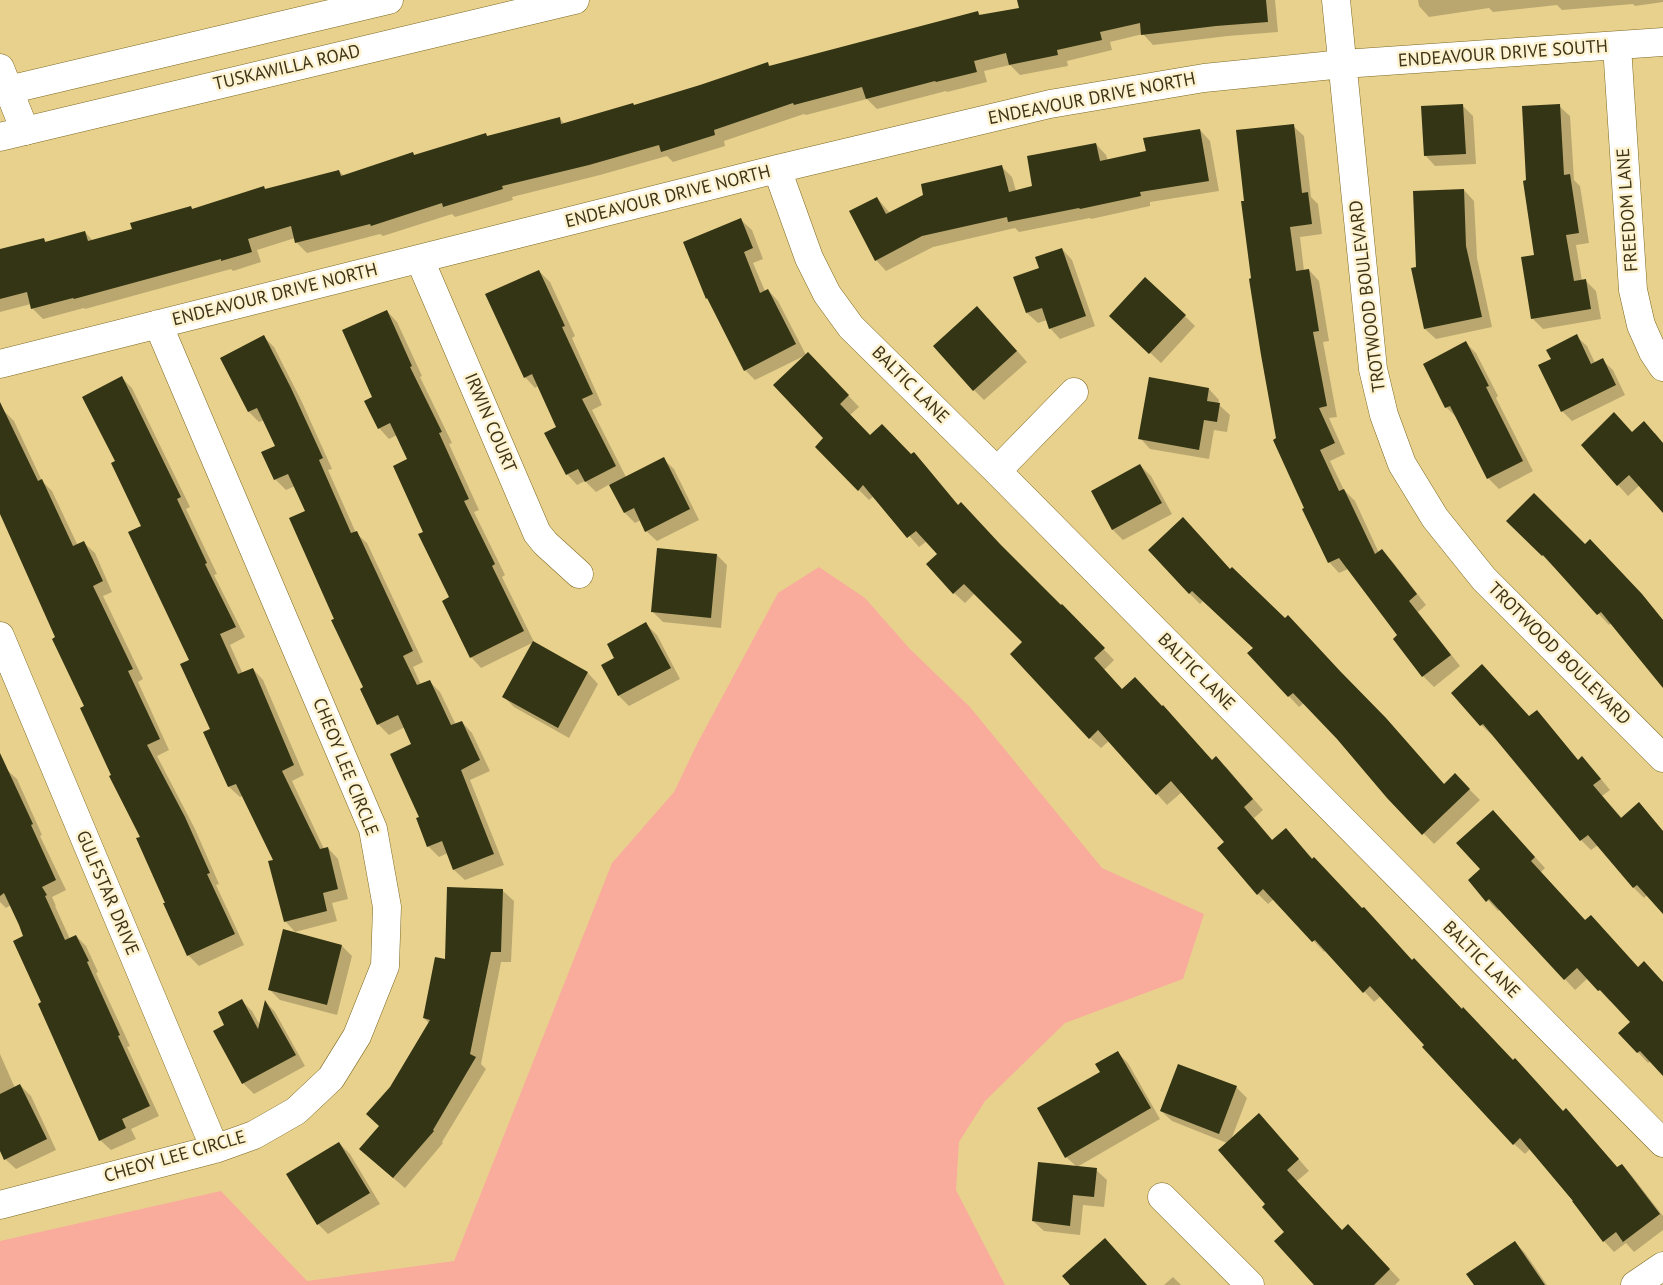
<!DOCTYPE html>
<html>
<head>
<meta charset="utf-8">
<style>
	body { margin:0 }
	canvas { display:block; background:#e8d18c }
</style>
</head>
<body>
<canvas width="1663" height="1285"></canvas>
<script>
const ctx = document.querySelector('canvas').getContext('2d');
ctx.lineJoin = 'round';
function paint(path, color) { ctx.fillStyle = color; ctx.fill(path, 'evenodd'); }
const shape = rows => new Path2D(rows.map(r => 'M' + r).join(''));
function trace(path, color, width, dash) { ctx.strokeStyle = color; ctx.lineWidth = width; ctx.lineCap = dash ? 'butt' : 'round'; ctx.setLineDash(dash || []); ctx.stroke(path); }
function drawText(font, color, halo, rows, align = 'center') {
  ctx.font = font + ' "PT Sans",sans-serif'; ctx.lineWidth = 5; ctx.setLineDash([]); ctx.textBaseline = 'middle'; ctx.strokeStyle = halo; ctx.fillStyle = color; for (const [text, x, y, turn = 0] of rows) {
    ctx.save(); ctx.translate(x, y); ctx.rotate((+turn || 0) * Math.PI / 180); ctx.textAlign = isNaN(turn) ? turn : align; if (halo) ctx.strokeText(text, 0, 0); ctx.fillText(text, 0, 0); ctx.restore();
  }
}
paint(shape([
	[819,567,865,598,910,649,970,707,1102,868,1204,914,1183,979,1065,1023,985,1101,959,1142,956,1190,1005,1285,0,1285,0,1241,221,1191,307,1281,454,1261,612,863,674,792,697,744,778,593]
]), '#f9ac9c');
paint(shape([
	[1018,0,1275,0,1278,32,1228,36,1153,45,1143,34,1110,42,1112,50,1067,61,1068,66,1020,75,1010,65,984,71,987,82,947,92,946,91,877,109,867,99,806,115,804,114,724,141,725,146,673,162,667,156,600,175,512,197,513,200,455,217,452,214,383,236,380,234,307,253,297,243,295,238,257,250,261,262,233,271,231,269,85,309,84,308,43,319,32,308,31,304,0,312,0,250,44,239,47,243,85,232,93,241,133,230,191,207,193,210,339,171,344,176,486,135,488,137,559,118,565,124,635,106,768,64,771,67,978,12,981,16,1020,9],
	[1418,0,1663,0,1663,2,1635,6,1633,4,1562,10,1557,5,1493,12,1489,8,1429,17,1419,6],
	[1462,105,1473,116,1476,164,1435,166,1425,155],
	[1559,106,1570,116,1574,180,1580,186,1589,243,1576,245,1582,281,1586,281,1596,291,1601,319,1543,329,1532,318,1536,256,1528,182],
	[1293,126,1304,136,1311,197,1318,204,1322,234,1300,237,1304,271,1309,270,1319,281,1329,341,1323,342,1337,417,1329,418,1345,454,1330,461,1344,490,1355,501,1379,553,1382,551,1392,561,1426,605,1418,612,1460,666,1434,687,1423,676,1399,635,1348,569,1339,573,1329,562,1278,439,1253,279,1246,202],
	[1200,130,1210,141,1219,191,1150,202,1150,206,1091,219,1090,218,1019,232,1015,228,933,247,886,271,876,260,877,198,890,213,1002,167,1012,177,1016,191,1034,187,1096,144,1106,155,1108,161,1147,152],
	[1464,190,1474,201,1477,258,1492,327,1436,339,1425,329,1417,268],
	[741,220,752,230,763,259,753,263,765,291,768,290,778,301,806,355,755,380,745,370,710,301,707,298],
	[1062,249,1072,260,1095,326,1060,339,1050,328,1047,320,1038,323,1027,313,1015,278,1040,269],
	[539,271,550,282,575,336,572,338,602,405,592,410,626,477,663,459,674,469,699,520,657,541,646,531,641,520,635,523,625,513,610,484,596,492,585,481,577,485,567,474,558,428,538,386,535,388,525,377],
	[387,311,397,322,422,376,420,377,452,443,449,444,479,510,474,512,505,575,502,577,534,642,481,668,471,657,451,598,425,532,409,460,397,435,389,439,379,428,374,398],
	[1185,316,1195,326,1161,363,1122,326],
	[988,318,1027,362,984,400,974,390],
	[1576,336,1587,346,1595,363,1602,360,1613,370,1625,395,1572,421,1562,411,1552,360],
	[264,337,274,347,301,400,332,469,328,470,356,533,367,543,423,662,413,667,421,685,429,681,440,692,456,725,462,722,472,733,490,771,470,780,504,865,465,880,454,870,448,853,439,857,428,846,421,817,413,744,405,727,389,735,378,724,336,619,306,511,295,486,286,490,275,479,276,447,264,420,259,422,249,412],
	[1466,343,1476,353,1498,396,1496,398,1533,471,1499,489,1488,478,1457,418,1446,407],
	[819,364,859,407,850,415,871,437,911,455,924,464,959,506,1072,616,1114,660,1104,670,1122,690,1213,761,1216,758,1227,768,1263,810,1254,818,1273,841,1286,830,1313,859,1412,961,1563,1112,1576,1120,1618,1168,1622,1165,1632,1176,1663,1216,1663,1230,1634,1252,1626,1243,1614,1252,1604,1241,1574,1202,1530,1149,1525,1154,1514,1144,1381,996,1374,1002,1326,950,1324,952,1274,899,1268,904,1258,894,1226,842,1182,792,1167,805,1109,741,1101,748,1090,738,1012,654,1024,642,975,593,965,603,954,593,939,554,927,541,919,547,874,496,869,500,816,447,825,438],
	[122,378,132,388,190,507,186,509,217,574,214,575,245,637,230,645,243,674,253,669,263,680,304,775,292,781,324,849,328,848,338,859,348,899,332,903,337,921,295,932,285,921,275,861,243,796,240,797,229,787,205,733,211,730,191,661,143,526,116,462],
	[1209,389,1219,400,1218,404,1230,415,1227,432,1214,430,1209,459,1150,449,1140,438],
	[3,410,14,421,42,481,52,491,78,546,84,543,95,553,112,592,103,596,143,679,138,682,169,750,157,756,195,829,219,884,216,885,244,945,199,966,189,956,165,904,166,903,141,837,112,775,86,707,57,638,0,512,0,412],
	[1632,433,1655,433,1663,443,1663,511,1640,485,1628,496,1618,485],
	[1140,465,1151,476,1172,514,1123,540,1113,530,1092,491],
	[1508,521,1601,551,1663,620,1663,685,1611,623,1609,625,1554,565,1553,566],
	[1193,529,1231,570,1445,785,1455,775,1480,800,1434,844,1388,797,1338,739,1304,703,1299,707,1249,653,1254,648,1203,601,1200,604,1189,593],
	[717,555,727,565,721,628,663,622,652,611],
	[646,624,657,635,680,679,629,706,619,696,616,658],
	[533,643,588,673,598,684,569,738,514,707,504,697],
	[1453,693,1529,718,1537,712,1579,761,1592,768,1610,790,1602,796,1622,818,1663,831,1663,912,1647,895,1644,898,1634,888,1598,845,1591,850,1581,840,1493,734,1492,735,1481,725],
	[6,769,17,779,42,835,40,836,66,890,52,897,56,906,55,906,70,939,76,936,86,946,98,972,96,973,130,1046,127,1047,159,1116,131,1129,136,1139,111,1150,100,1140,43,1003,25,937,11,905,6,908,0,902,0,772],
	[1503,822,1545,868,1541,872,1586,921,1638,968,1663,983,1663,1074,1651,1061,1648,1063,1620,1033,1631,1022,1611,1000,1610,1001,1588,978,1575,990,1500,909,1498,911,1469,880,1482,869],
	[503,891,514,901,511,962,501,962,481,1064,486,1069,442,1142,443,1143,405,1188,371,1159,391,1088,429,1023,424,1018,446,961],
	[342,946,352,956,337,1015,280,1000,269,989],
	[242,1001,252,1011,260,1025,266,1002,275,1012,305,1066,254,1094,243,1083],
	[1118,1053,1128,1063,1160,1119,1077,1167,1066,1157,1102,1073],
	[0,1054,15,1088,20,1085,31,1096,56,1150,16,1169,5,1159,0,1148],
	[1236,1087,1247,1098,1231,1140,1270,1126,1309,1171,1297,1181,1342,1231,1359,1236,1400,1280,1395,1285,1316,1285,1286,1232,1227,1143,1172,1121,1161,1111],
	[339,1143,350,1154,380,1204,328,1234,318,1224],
	[1096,1170,1107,1180,1104,1207,1083,1205,1080,1235,1044,1231,1033,1221],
	[1515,1242,1525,1253,1547,1285,1475,1285],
	[1173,1277,1181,1285,1164,1285]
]), '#0003');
paint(shape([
	[1017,0,1266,0,1268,22,1216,26,1141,35,1140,23,1100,32,1102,40,1057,50,1058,55,1009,65,1006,53,974,61,977,72,936,82,935,81,866,99,862,87,794,105,793,103,714,130,715,135,661,152,659,145,589,165,502,186,503,189,443,207,442,203,371,226,370,224,295,243,291,226,248,239,252,252,221,261,221,259,74,299,73,298,31,309,27,292,0,299,0,249,44,238,45,242,85,231,88,241,132,229,130,223,191,206,192,209,264,186,265,189,339,170,341,176,413,152,414,155,486,133,487,136,560,117,561,124,633,103,634,105,700,85,768,62,769,66,978,11,979,15,1019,8],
	[1463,104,1466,154,1424,156,1421,106],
	[1560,104,1564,175,1570,174,1579,233,1566,235,1574,281,1586,279,1591,309,1531,319,1521,257,1534,255,1523,181,1526,180,1522,106],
	[1294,124,1302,193,1308,192,1312,224,1290,227,1296,271,1309,269,1319,331,1313,332,1327,406,1319,408,1335,443,1320,450,1339,491,1344,489,1375,554,1382,549,1417,594,1409,601,1451,655,1422,677,1393,639,1397,635,1339,558,1328,563,1302,509,1304,508,1273,440,1276,438,1261,355,1249,279,1251,278,1241,201,1244,201,1236,130],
	[1200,129,1209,181,1140,192,1141,196,1080,209,1079,208,1008,222,1007,217,922,236,875,261,849,211,877,197,886,214,923,195,921,184,1002,165,1009,192,1032,186,1027,156,1096,143,1100,161,1146,151,1143,138],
	[1464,189,1466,246,1482,317,1424,329,1411,268,1416,267,1413,191],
	[741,218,753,248,744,252,760,293,768,289,796,344,744,371,707,298,706,299,683,242],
	[1062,248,1086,316,1049,329,1042,308,1026,313,1013,277,1039,268,1035,257],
	[539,270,565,326,562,327,593,394,582,399,616,466,585,482,578,469,566,475,544,433,556,427,532,374,524,378,485,294],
	[1145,277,1186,315,1149,354,1109,316],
	[977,306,1017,351,973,391,933,346],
	[387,310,412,366,410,367,442,432,439,433,469,499,464,501,495,564,492,566,524,631,470,658,442,601,449,597,418,534,423,532,393,466,407,459,390,423,378,429,364,401,372,397,342,330],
	[1577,334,1591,364,1603,358,1616,385,1561,412,1538,365,1551,359,1546,350],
	[264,335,291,388,323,458,319,460,351,533,357,531,413,651,403,656,417,685,430,680,451,725,462,721,480,760,461,770,494,854,453,870,442,841,427,847,416,818,419,817,390,754,411,744,398,715,377,725,360,689,363,687,331,620,334,619,289,518,305,511,288,474,274,480,261,452,275,446,257,408,248,412,220,358],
	[1466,341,1489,386,1486,387,1523,461,1487,479,1450,406,1445,408,1423,364],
	[808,352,849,395,840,404,870,435,882,424,911,454,914,452,958,505,961,502,1000,544,1061,605,1062,604,1105,648,1094,658,1122,689,1135,677,1162,706,1163,705,1212,760,1216,756,1253,799,1244,807,1272,840,1286,828,1312,859,1314,857,1362,908,1364,907,1412,960,1414,958,1462,1009,1463,1007,1513,1060,1515,1058,1563,1111,1566,1108,1617,1167,1622,1164,1660,1214,1623,1242,1616,1232,1603,1242,1572,1201,1573,1201,1520,1138,1513,1145,1422,1047,1424,1045,1370,986,1363,993,1315,940,1312,942,1263,889,1257,895,1217,848,1224,842,1171,781,1156,795,1098,730,1089,739,1010,654,1022,642,964,584,953,594,926,564,937,554,916,531,907,538,863,485,858,491,815,447,823,438,773,385],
	[122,376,181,497,177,499,207,563,205,564,236,627,220,634,238,674,253,668,294,765,282,771,320,849,328,847,338,889,323,893,327,911,284,922,268,861,273,860,236,784,228,787,203,732,210,729,180,664,189,660,128,532,141,526,111,463,115,461,82,397],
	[1149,377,1209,388,1207,401,1220,403,1217,422,1204,420,1199,450,1138,439],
	[0,402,38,481,42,479,73,546,84,541,103,581,93,586,133,669,128,671,160,739,147,745,185,817,210,873,207,874,235,934,187,956,163,903,165,903,136,838,140,837,109,776,111,775,80,708,84,706,52,639,55,637,0,514],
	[1614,412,1632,432,1644,421,1663,443,1663,513,1629,475,1617,486,1581,445],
	[664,457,690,509,645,532,634,508,624,513,609,485],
	[1140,464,1162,503,1112,530,1091,491],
	[1534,493,1585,544,1590,539,1642,594,1663,620,1663,688,1601,612,1597,615,1543,555,1542,556,1506,521],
	[1183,517,1230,569,1232,567,1285,618,1288,615,1340,671,1386,718,1444,784,1455,773,1470,789,1422,835,1387,798,1337,739,1293,693,1288,697,1247,653,1253,648,1192,591,1189,594,1148,550],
	[657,548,717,554,711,618,651,612],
	[646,622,671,668,618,696,601,665,614,658,607,644],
	[533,641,588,672,558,728,502,697],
	[1482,664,1529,716,1537,710,1578,760,1582,756,1601,779,1593,785,1621,818,1639,802,1663,831,1663,914,1637,885,1633,888,1588,835,1580,841,1483,724,1480,726,1451,693],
	[0,753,33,824,31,825,56,880,42,887,47,895,45,896,65,940,76,935,89,961,87,962,120,1035,118,1036,150,1106,122,1119,126,1128,99,1141,38,1004,41,1002,13,941,23,936,19,925,4,893,0,896],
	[1493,810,1535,857,1531,861,1585,920,1591,915,1638,967,1644,961,1663,982,1663,1076,1640,1051,1637,1053,1618,1033,1630,1022,1600,990,1598,991,1577,968,1564,980,1489,899,1486,902,1468,880,1480,869,1456,843],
	[447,887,503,889,501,952,491,952,470,1054,476,1057,433,1130,434,1131,393,1178,359,1149,379,1126,366,1114,390,1087,430,1020,423,1018,435,957,445,959],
	[283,929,342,945,327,1005,268,990],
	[242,999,258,1029,265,1000,296,1055,242,1084,213,1031,224,1025,218,1012],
	[1118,1051,1151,1108,1065,1158,1037,1108,1100,1072,1095,1064],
	[1178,1064,1237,1086,1219,1134,1160,1111],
	[20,1084,47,1139,4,1160,0,1151,0,1094],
	[1259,1113,1299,1159,1287,1170,1342,1230,1348,1224,1390,1269,1374,1285,1314,1285,1274,1241,1284,1232,1262,1207,1265,1204,1218,1150],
	[339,1142,370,1193,317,1225,286,1174],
	[1038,1162,1097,1168,1094,1197,1073,1195,1070,1226,1032,1221],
	[1105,1238,1147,1285,1070,1285,1062,1276],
	[1515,1241,1545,1285,1474,1285,1466,1274]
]), '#333515');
const minor = shape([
	[1336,0,1373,369,1384,415,1402,464,1435,518,1484,579,1663,758],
	[1617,46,1633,290,1641,325,1653,352,1663,367],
	[0,68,25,131],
	[777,169,809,258,827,294,851,327,997,471,1663,1143],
	[420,260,537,533,545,543,579,574],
	[0,364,777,169,1050,104,1204,78,1343,64,1663,42],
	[997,471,1074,392],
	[0,636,215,1149],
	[1162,1197,1250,1285],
	[0,1205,215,1149,254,1135,296,1111,331,1078,357,1036,385,966,387,907,373,829,158,324],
	[1635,1285,1663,1266]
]);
const major = shape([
	[0,92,389,0],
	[0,137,575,0]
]);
trace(minor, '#7c6821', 29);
trace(major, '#7c6821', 29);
trace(minor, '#fff', 28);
trace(major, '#fff', 28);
drawText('18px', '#3e3518', '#fef3d1', [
	["ENDEAVOUR DRIVE SOUTH",1503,54,-4],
	["TUSKAWILLA ROAD",287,68,-13],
	["ENDEAVOUR DRIVE NORTH",1092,99,-11],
	["ENDEAVOUR DRIVE NORTH",668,197,-14],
	["FREEDOM LANE",1628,210,-94],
	["ENDEAVOUR DRIVE NORTH",275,295,-14],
	["TROTWOOD BOULEVARD",1368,296,-97],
	["BALTIC LANE",910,385,45],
	["IRWIN COURT",490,423,67],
	["TROTWOOD BOULEVARD",1559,654,45],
	["BALTIC LANE",1196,672,45],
	["CHEOY LEE CIRCLE",345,767,68],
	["GULFSTAR DRIVE",107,893,67],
	["BALTIC LANE",1481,960,45],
	["CHEOY LEE CIRCLE",175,1157,-16]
]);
</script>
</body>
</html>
